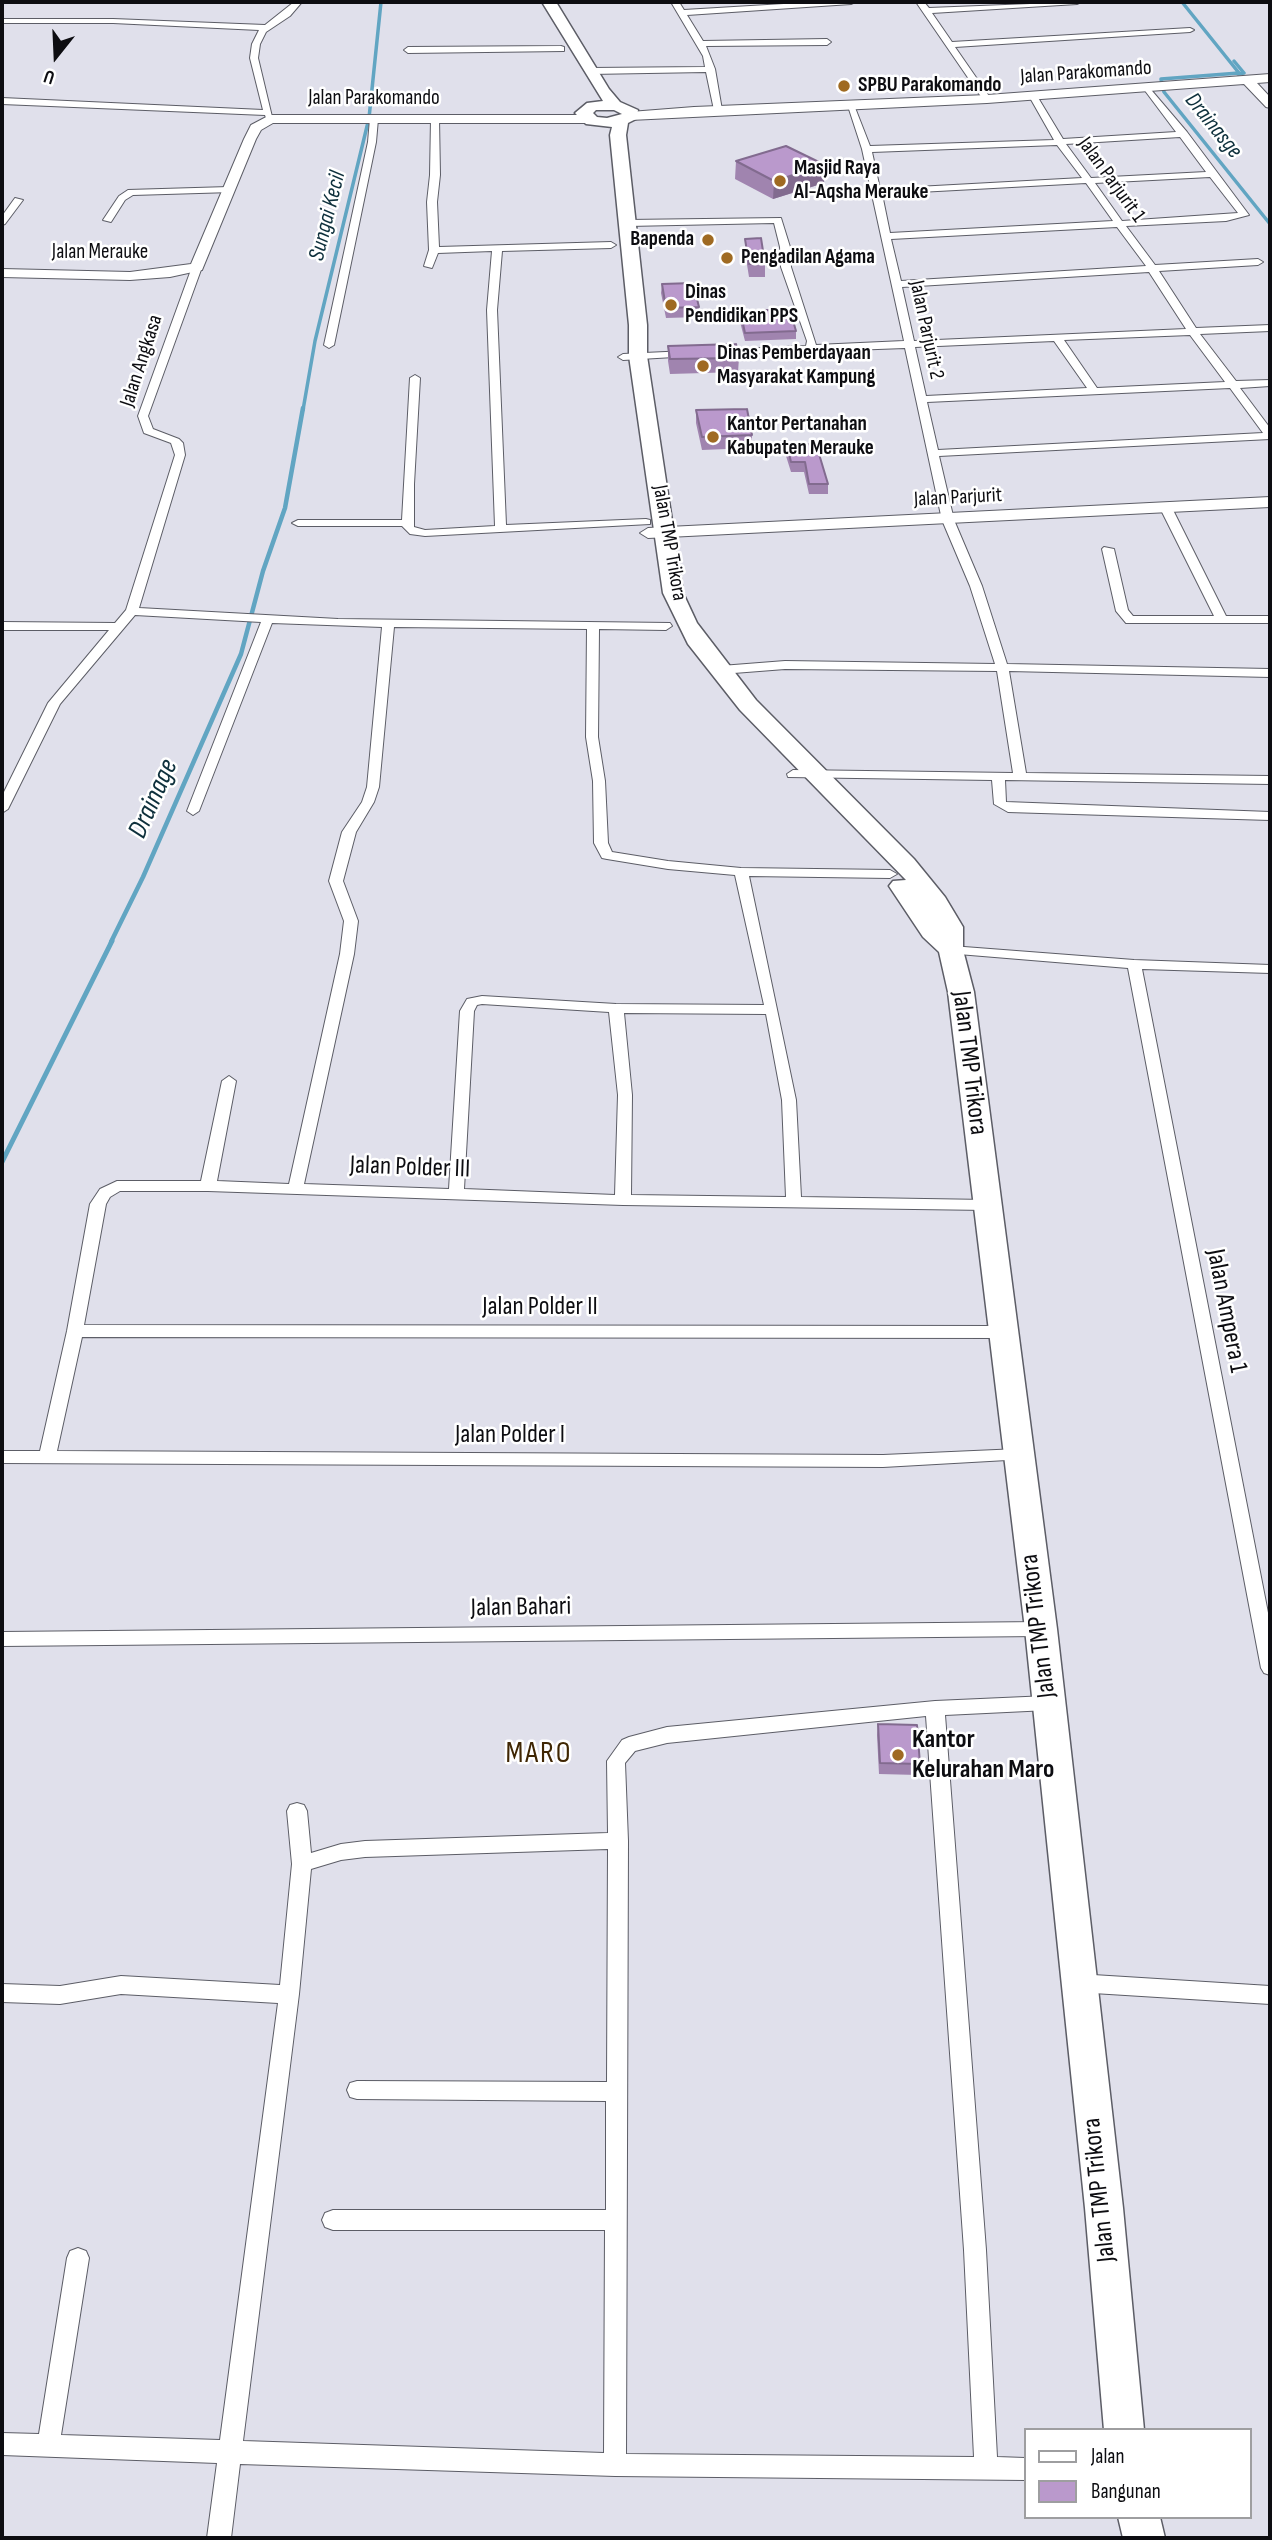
<!DOCTYPE html>
<html>
<head>
<meta charset="utf-8">
<style>
	body { margin:0 }
	#map { position:relative; width:1272px; height:2540px; overflow:hidden; background:#e0e0eb; font-family:"Sofia Sans Condensed",sans-serif }
	canvas { display:block }
	.frame { position:absolute; inset:0; border:4px solid #0d0d11; pointer-events:none }
	.legend { position:absolute; left:1024px; top:2428px; width:228px; height:91px; box-sizing:border-box; background:#fff; border:2px solid #9e9ea0; margin:0; padding:9px 12px; list-style:none; font-size:21px; color:#0d0d11 }
	.legend li { display:flex; align-items:center; gap:14px; height:35px }
	.legend b { width:35px; border:2px solid #9e9ea0 }
	.north { position:absolute; left:21px; top:21px; width:70px; height:70px; -webkit-text-stroke:5px #fff; paint-order:stroke; rotate:198deg; font-size:19px; font-weight:700; line-height:28px; text-align:center; color:#0d0d11 }
	.north::after { content:''; display:block; margin:auto; width:24px; height:32px; background:#0d0d11; clip-path:polygon(50% 0,100% 100%,50% 72%,0 100%) }
</style>
</head>
<body>
<div id="map">
<canvas width="1272" height="2540"></canvas>
<div class="frame"></div>
<ul class="legend">
<li><b style="height:9px;background:#fff"></b>Jalan</li>
<li><b style="height:19px;background:#ba99cc"></b>Bangunan</li>
</ul>
<div class="north">U</div>
</div>
<script>
const ctx = document.querySelector('canvas').getContext('2d');
ctx.lineJoin = 'round';
const shape = rows => new Path2D(rows.map(r => 'M' + r).join(''));
function trace(path, color, width, dash) { ctx.strokeStyle = color; ctx.lineWidth = width; ctx.lineCap = dash ? 'butt' : 'round'; ctx.setLineDash(dash || []); ctx.stroke(path); }
function paint(path, color) { ctx.fillStyle = color; ctx.fill(path, 'evenodd'); }
function drawText(font, color, halo, rows, align = 'center') {
  ctx.font = font + ' "Sofia Sans Condensed",sans-serif'; ctx.lineWidth = 5; ctx.setLineDash([]); ctx.textBaseline = 'middle'; ctx.strokeStyle = halo; ctx.fillStyle = color; for (const [text, x, y, turn = 0] of rows) {
    ctx.save(); ctx.translate(x, y); ctx.rotate((+turn || 0) * Math.PI / 180); ctx.textAlign = isNaN(turn) ? turn : align; if (halo) ctx.strokeText(text, 0, 0); ctx.fillText(text, 0, 0); ctx.restore();
  }
}
trace(shape([
	[1182,2,1239,73,1161,79,1164,92,1270,224],
	[1234,61,1244,73,1238,74],
	[303,410,315,341,369,118,381,2]
]), '#61a5c2', 3.5);
trace(shape([
	[111,942,143,877,241,654,263,571,285,508,303,408]
]), '#61a5c2', 4.5);
trace(shape([
	[2,1162,112,941]
]), '#61a5c2', 5);
const street = shape([
	[294,2,302,2,290,16,266,32,260,44,258,58,273,121,267,121,265,115,2,104,2,98,263,110,250,58,252,44,259,30,113,23,2,23,2,19,113,19,265,25,294,2],
	[671,2,679,2,684,10,817,2,855,2,851,4,687,15,703,41,827,39,831,42,827,45,706,46,715,69,722,110,718,113,714,110,706,72,590,74,586,71,590,68,705,67,703,56,671,2],
	[916,2,924,2,929,8,1081,2,1077,4,932,13,952,42,1190,28,1194,30,1190,32,955,47,991,99,987,102,984,101,916,2],
	[561,46,564,47,564,51,408,53,404,50,408,47,561,46],
	[1147,85,1187,132,1249,215,1226,221,1126,226,1155,265,1258,259,1263,262,1258,265,1159,271,1196,328,1270,325,1270,331,1200,334,1236,381,1270,380,1270,386,1240,388,1270,428,1270,439,939,456,954,520,982,586,1007,664,1270,669,1270,677,1009,671,1026,773,1270,776,1270,784,1005,780,1006,802,1270,812,1270,820,1008,812,994,804,992,780,788,777,787,774,793,770,1013,773,997,671,785,669,721,674,715,670,721,666,785,661,995,664,970,586,942,520,905,348,713,355,713,351,717,350,806,346,807,341,781,267,780,247,774,223,628,226,623,223,628,220,781,218,790,247,791,267,816,345,904,341,862,149,847,103,854,105,870,146,1054,140,1029,96,1033,93,1037,96,1063,139,1176,132,1143,88,1147,85],
	[1180,137,1206,172,1091,178,1066,144,1180,137],
	[1057,145,1082,178,880,189,872,152,1057,145],
	[1210,177,1238,213,1122,221,1095,183,1210,177],
	[1086,183,1113,221,890,233,882,194,1086,183],
	[1117,227,1146,266,901,281,891,239,1117,227],
	[1149,272,1186,329,914,341,902,287,1149,272],
	[1190,335,1225,382,1097,388,1064,340,1190,335],
	[1054,341,1087,388,926,396,915,347,1054,341],
	[1230,388,1263,433,938,450,927,402,1230,388],
	[374,116,378,119,376,142,334,345,329,348,324,345,368,142,370,119,374,116],
	[435,116,439,119,440,175,437,202,439,247,611,242,616,245,611,248,502,251,497,310,506,525,646,519,650,520,650,524,425,536,410,534,402,526,298,526,292,523,298,520,402,520,410,378,415,375,420,378,414,484,414,527,425,530,495,526,487,310,492,251,438,253,432,268,424,266,429,250,427,202,430,175,431,119,435,116],
	[229,187,234,190,232,192,133,195,125,200,111,222,103,220,119,196,128,190,229,187],
	[15,198,23,200,5,224,2,225,2,216,15,198],
	[197,264,202,267,148,416,153,429,179,439,183,443,185,455,139,608,338,619,670,623,672,626,666,630,599,629,598,737,605,781,608,843,612,852,668,861,741,868,890,870,897,874,890,878,749,876,796,1100,801,1197,987,1200,995,1205,987,1210,623,1205,208,1191,120,1191,110,1197,106,1204,84,1325,1005,1326,1013,1332,1005,1338,82,1337,57,1451,883,1455,1019,1449,1025,1451,1027,1455,1025,1459,883,1467,2,1463,2,1451,40,1451,67,1331,90,1204,100,1189,117,1181,201,1181,222,1081,229,1076,236,1081,217,1181,289,1184,340,954,344,921,329,881,342,832,362,802,367,787,382,627,272,623,199,811,193,815,187,811,261,622,135,615,60,704,8,809,2,813,2,796,48,703,109,630,2,630,2,622,115,623,126,610,175,455,171,443,144,433,138,416,192,267,197,264],
	[394,627,587,629,586,737,593,781,594,843,602,858,607,859,668,869,735,875,764,1005,616,1004,482,996,467,999,460,1011,449,1189,304,1184,354,954,358,921,343,881,356,832,374,802,379,787,394,627],
	[482,1004,609,1012,618,1095,615,1195,464,1189,474,1011,477,1005,482,1004],
	[624,1013,766,1014,782,1100,786,1197,631,1195,632,1095,624,1013],
	[687,351,691,352,691,356,623,360,618,357,623,354,687,351],
	[1162,506,1172,508,1226,616,1270,616,1270,623,1126,623,1116,611,1102,549,1104,547,1114,549,1128,610,1133,616,1214,616,1160,508,1162,506],
	[951,946,1134,960,1270,965,1270,973,1142,969,1270,1623,1270,1675,1264,1673,1261,1668,1128,968,946,953,944,950,951,946],
	[1041,1622,1047,1624,1050,1629,1047,1634,1041,1636,2,1646,2,1632,1041,1622],
	[1048,1696,1054,1698,1057,1703,1054,1708,1048,1710,945,1715,986,2250,997,2457,1025,2458,1025,2480,615,2476,240,2464,231,2538,207,2538,217,2463,2,2455,2,2433,39,2434,67,2258,70,2251,78,2248,86,2251,89,2258,61,2435,220,2440,278,2003,121,1994,60,2004,2,2002,2,1984,60,1986,121,1976,280,1985,292,1864,287,1811,290,1805,297,1803,304,1805,307,1811,311,1853,341,1844,365,1841,608,1833,607,1761,622,1740,629,1737,667,1727,935,1701,1048,1696],
	[926,1716,964,2250,974,2457,626,2454,628,1841,625,1763,635,1751,667,1743,926,1716],
	[608,1849,607,2082,357,2081,350,2083,347,2090,350,2097,357,2099,606,2101,606,2210,333,2210,325,2213,322,2220,325,2227,333,2230,605,2230,604,2453,243,2441,299,1994,311,1869,341,1860,365,1857,608,1849],
	[1077,1974,1270,1986,1270,2004,1077,1992,1070,1989,1067,1983,1070,1977,1077,1974]
]);
const secondary = shape([
	[1270,74,1270,82,1257,83,1270,97,1270,108,1266,107,1244,84,987,103,630,120,624,116,630,112,694,107,987,95,1270,74],
	[270,115,587,115,593,119,587,123,273,123,261,130,256,139,202,270,170,277,130,280,2,277,2,269,130,272,191,264,244,139,251,125,270,115],
	[1270,497,1270,507,648,538,640,533,648,528,1270,497]
]);
const highway = shape([
	[542,2,556,2,609,89,620,102,638,110,636,119,628,123,626,135,647,325,647,356,683,593,697,623,756,700,914,859,945,897,963,927,963,950,974,992,1057,1629,1123,2208,1144,2430,1104,2430,1085,2208,1025,1629,948,992,939,952,923,937,889,886,893,881,906,880,740,710,688,644,663,593,629,356,629,325,610,135,612,127,586,124,575,113,587,103,603,101,542,2],
	[596,110,614,110,622,114,607,118,597,117,593,113,596,110],
	[1118,2517,1160,2517,1165,2538,1123,2538,1118,2517]
]);
trace(street, '#5c5d66', 2);
trace(secondary, '#5c5d66', 2);
trace(highway, '#5c5d66', 3);
paint(street, '#fff');
paint(secondary, '#fff');
paint(highway, '#fff');
paint(shape([
	[736,161,825,165,824,183,773,199,735,179],
	[745,239,765,264,765,277,749,277,745,252],
	[662,284,699,307,699,317,666,318,661,293],
	[740,310,796,331,796,339,745,341,739,318],
	[668,346,739,358,738,372,670,374,668,361],
	[696,410,752,435,752,448,702,450,696,423],
	[787,445,828,484,828,494,809,494,804,472,791,472,786,456],
	[878,1724,920,1764,918,1775,879,1774,877,1735]
]), '#a084af');
paint(shape([
	[825,165,824,183,773,199,774,181]
]), '#826b8f');
const building = shape([
	[786,146,825,165,774,181,736,161,786,146],
	[761,238,765,264,749,264,745,239,761,238],
	[693,283,699,307,666,308,662,284,693,283],
	[740,310,790,310,796,331,745,333,740,310],
	[736,344,739,358,670,359,668,346,736,344],
	[747,409,752,435,702,437,696,410,747,409],
	[816,444,828,484,809,484,805,462,791,462,787,445,816,444],
	[878,1724,917,1725,920,1764,880,1763,878,1724]
]);
paint(building, '#ba99cc');
trace(building, '#826b8f', 2);
for (const [x, y, r, color] of [
	[844,86,7,"#9f6a22"],
	[780,181,7,"#9f6a22"],
	[708,240,7,"#9f6a22"],
	[727,258,7,"#9f6a22"],
	[671,305,7,"#9f6a22"],
	[703,366,7,"#9f6a22"],
	[713,437,7,"#9f6a22"],
	[898,1755,7,"#9f6a22"]
]) { const dot = new Path2D(); dot.arc(x, y, r, 0, 2 * Math.PI); ctx.fillStyle = color; ctx.fill(dot); trace(dot, '#fff', 2.5); }
drawText('21px', '#0d0d11', '#fff', [
	["Jalan Parakomando",1086,73,-4],
	["Jalan Parakomando",374,99],
	["Jalan Parjurit 1",1111,180,54],
	["Jalan Merauke",100,253],
	["Jalan Parjurit 2",926,330,78],
	["Jalan Angkasa",142,361,-72],
	["Jalan Parjurit",958,498,-3],
	["Jalan TMP Trikora",669,543,80]
]);
drawText('bold 21px', '#0d0d11', '#fff', [
	["SPBU Parakomando",858,86],
	["Masjid Raya",794,169],
	["Al-Aqsha Merauke",794,193],
	["Bapenda",694,240,"right"],
	["Pengadilan Agama",741,258],
	["Dinas",685,293],
	["Pendidikan PPS",685,317],
	["Dinas Pemberdayaan",717,354],
	["Masyarakat Kampung",717,378],
	["Kantor Pertanahan",727,425],
	["Kabupaten Merauke",727,449]
], 'left');
drawText('italic 23px', '#0e303c', '#fff', [
	["Drainasge",1213,126,51],
	["Sungai Kecil",328,216,-76]
]);
drawText('26px', '#0d0d11', '#fff', [
	["Jalan TMP Trikora",969,1063,83],
	["Jalan Polder III",410,1168,2],
	["Jalan Polder II",540,1307],
	["Jalan Ampera 1",1226,1311,79],
	["Jalan Polder I",510,1435],
	["Jalan Bahari",521,1608,-1],
	["Jalan TMP Trikora",1039,1626,-97],
	["Jalan TMP Trikora",1100,2190,-96]
]);
drawText('bold 26px', '#0d0d11', '#fff', [
	["Kantor",912,1740],
	["Kelurahan Maro",912,1770]
], 'left');
drawText('italic 28px', '#0e303c', '#fff', [
	["Drainage",154,799,-66]
]);
ctx.letterSpacing = '2px';
drawText('30px', '#3f2603', '#fff', [
	["MARO",539,1754]
]);
ctx.letterSpacing = '0px';
</script>
</body>
</html>
